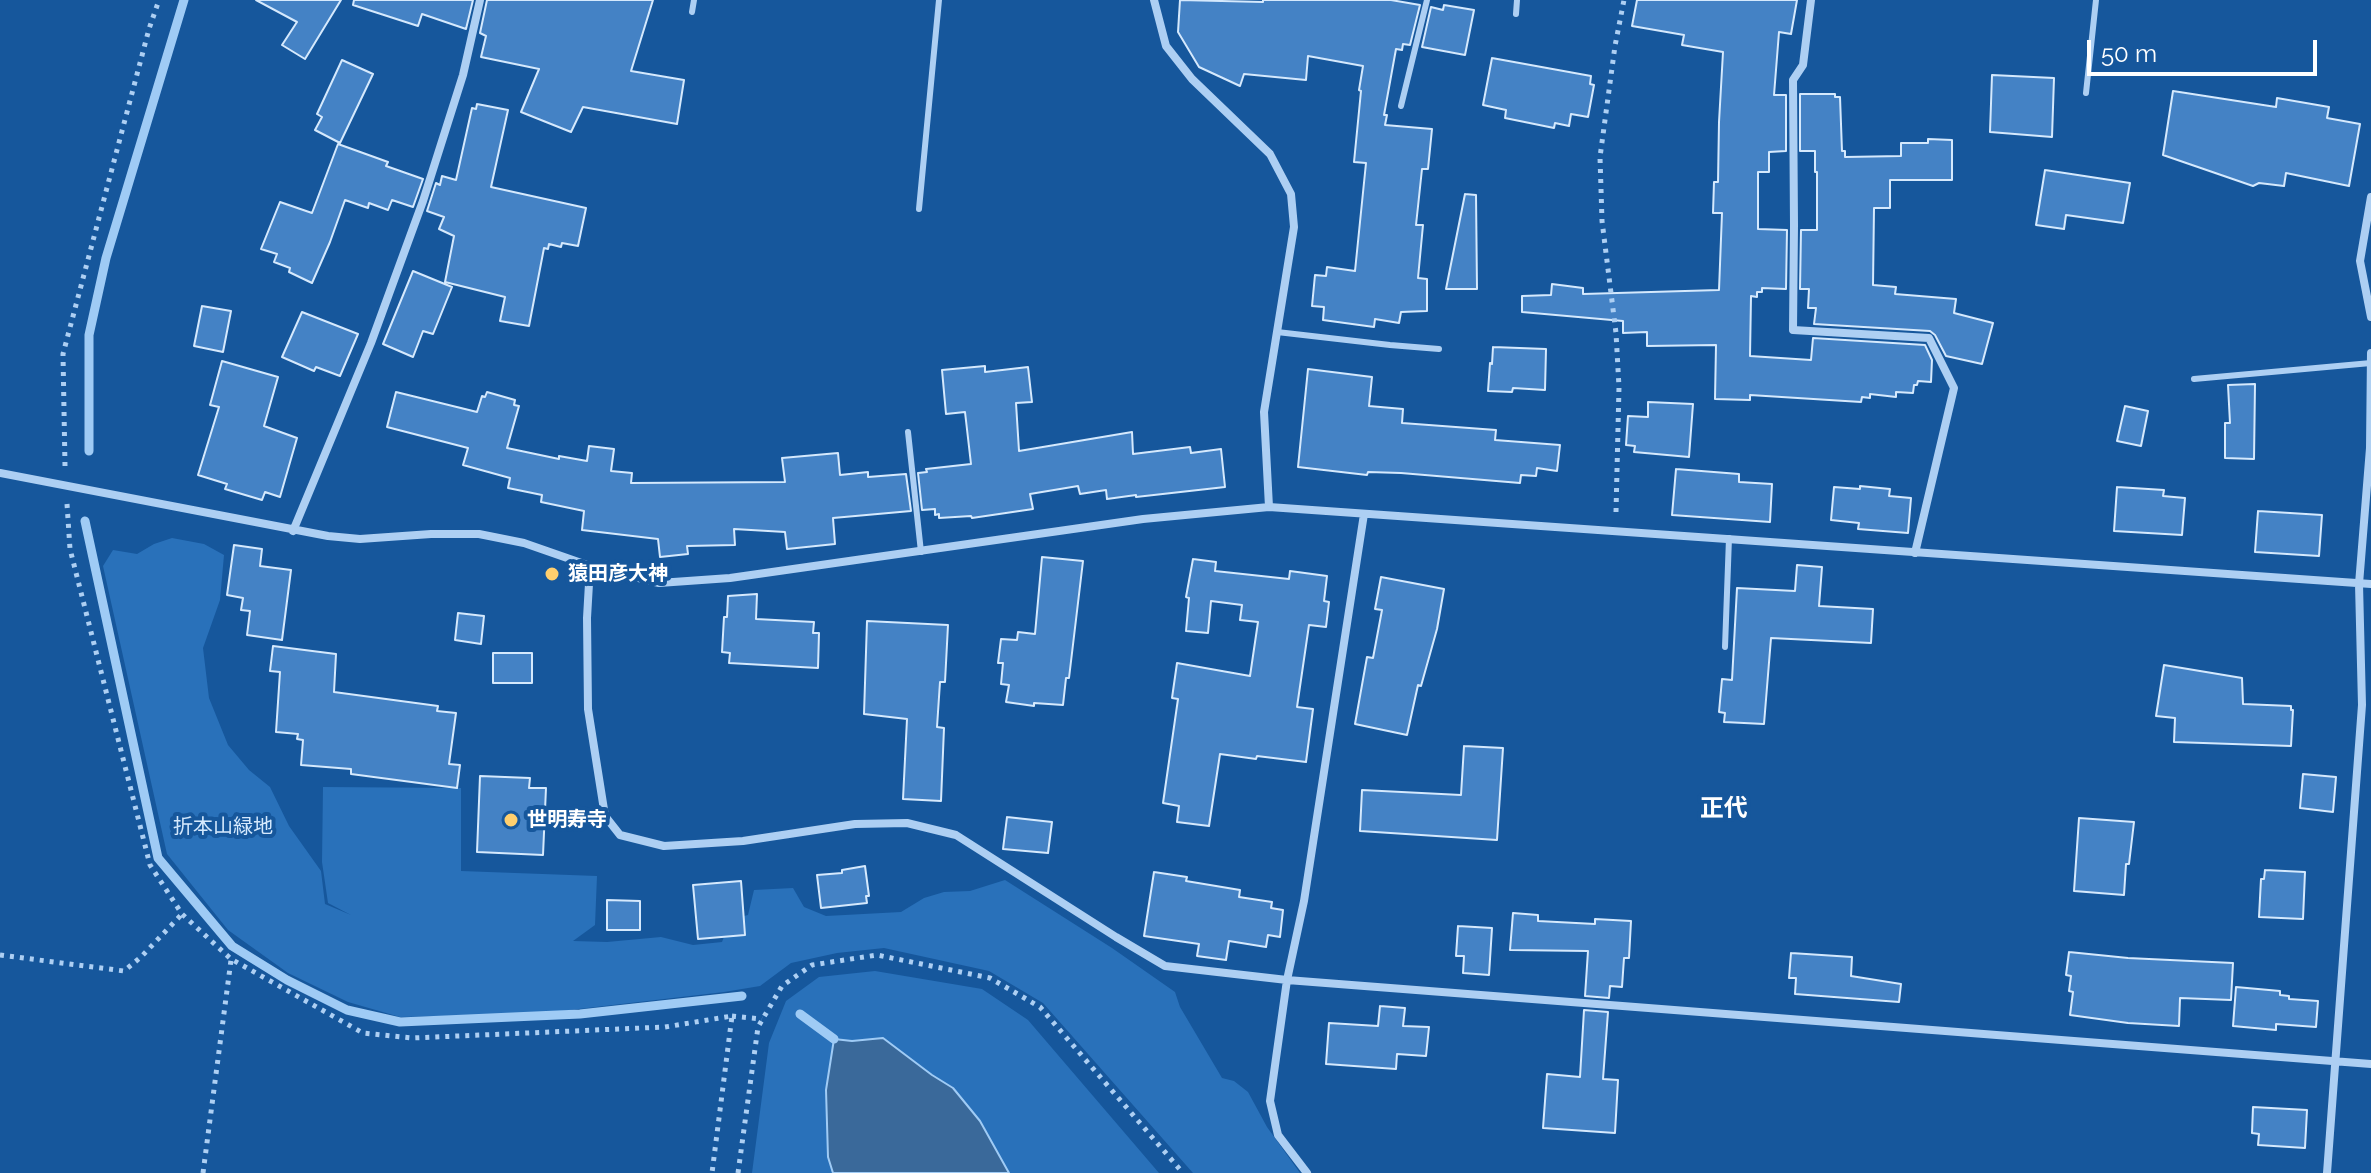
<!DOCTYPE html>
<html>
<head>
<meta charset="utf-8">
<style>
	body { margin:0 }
	#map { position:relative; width:2371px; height:1173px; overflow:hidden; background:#16579c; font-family:Raleway,sans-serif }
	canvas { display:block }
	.scale { position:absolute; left:2087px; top:40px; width:230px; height:36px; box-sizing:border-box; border:4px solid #fff; border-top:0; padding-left:10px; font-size:24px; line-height:28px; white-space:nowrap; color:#fff; -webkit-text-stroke:6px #16579c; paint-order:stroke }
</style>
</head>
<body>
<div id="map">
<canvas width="2371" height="1173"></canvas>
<div class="scale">50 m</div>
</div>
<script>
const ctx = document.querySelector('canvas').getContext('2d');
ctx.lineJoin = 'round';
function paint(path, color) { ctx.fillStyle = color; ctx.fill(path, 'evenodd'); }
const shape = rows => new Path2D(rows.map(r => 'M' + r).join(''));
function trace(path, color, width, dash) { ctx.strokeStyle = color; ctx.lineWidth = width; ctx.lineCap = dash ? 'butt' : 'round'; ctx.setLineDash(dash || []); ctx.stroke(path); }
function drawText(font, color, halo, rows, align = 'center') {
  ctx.font = font + ' Raleway,"Noto Sans JP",sans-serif'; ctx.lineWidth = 8; ctx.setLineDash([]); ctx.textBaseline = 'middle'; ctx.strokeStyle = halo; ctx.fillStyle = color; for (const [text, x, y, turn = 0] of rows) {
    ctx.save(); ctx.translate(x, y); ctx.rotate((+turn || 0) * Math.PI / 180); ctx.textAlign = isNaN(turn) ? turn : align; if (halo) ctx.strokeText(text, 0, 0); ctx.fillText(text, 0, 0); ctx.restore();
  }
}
paint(shape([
	[172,538,204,544,224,555,220,600,203,648,209,698,228,745,249,770,270,787,289,826,321,871,325,904,351,915,328,903,322,862,323,787,461,788,461,871,597,876,595,925,573,941,607,942,661,937,693,945,722,942,727,929,736,918,748,915,754,890,793,888,804,907,826,916,901,912,924,898,944,892,970,891,1005,880,1112,948,1175,992,1180,1007,1222,1078,1234,1081,1248,1092,1267,1127,1300,1173,1193,1173,1043,1003,989,971,884,948,837,953,791,963,760,986,724,992,536,1014,400,1017,348,1002,288,973,228,930,167,854,103,566,113,550,137,554,154,544],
	[875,971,982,989,1028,1020,1159,1173,752,1173,769,1043,786,1001,819,977]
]), '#2971ba');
const water = shape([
	[883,1038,932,1075,953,1088,980,1121,1009,1173,833,1173,828,1157,826,1090,834,1039,852,1041,883,1038]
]);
paint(water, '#3a699a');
trace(water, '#9fcbf5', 2);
trace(shape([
	[89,451,89,335,106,258,184,0],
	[85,521,158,858,232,946,287,980,347,1010,400,1022,580,1014,742,996],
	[800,1014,834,1039]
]), '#9fcbf5', 9);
const building = shape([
	[256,0,341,0,305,59,282,45,297,22,256,0],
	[354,0,473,0,466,29,422,14,418,26,353,5,354,0],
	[487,0,653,0,631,71,684,80,677,124,583,107,571,132,521,112,539,69,481,57,486,36,480,33,487,0],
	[1180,0,1263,2,1263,0,1391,0,1420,5,1410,45,1403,44,1402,50,1396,49,1384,115,1387,115,1385,125,1432,129,1428,169,1422,169,1416,225,1423,225,1418,278,1427,279,1427,311,1401,312,1399,323,1375,319,1374,327,1323,320,1324,307,1312,306,1315,275,1326,276,1327,267,1355,271,1366,163,1354,162,1361,91,1359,90,1363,66,1308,56,1306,80,1244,74,1240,86,1199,67,1178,32,1180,0],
	[1637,0,1797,0,1791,34,1779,32,1774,95,1786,95,1786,151,1769,152,1769,172,1758,172,1758,229,1787,230,1786,289,1762,288,1762,292,1757,292,1757,297,1751,296,1750,356,1811,360,1813,338,1925,345,1932,360,1931,382,1918,381,1917,385,1914,385,1913,393,1896,392,1896,397,1870,394,1870,398,1862,397,1861,402,1750,395,1750,400,1715,399,1716,345,1647,346,1647,332,1623,333,1623,321,1522,312,1522,296,1551,295,1552,284,1583,288,1583,294,1719,290,1722,213,1713,213,1714,182,1718,182,1719,122,1723,52,1682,45,1684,35,1632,26,1637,0],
	[1444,5,1474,10,1465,55,1422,47,1431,7,1443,10,1444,5],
	[1492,58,1591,76,1590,84,1594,85,1588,117,1571,114,1569,126,1555,123,1554,128,1505,118,1506,110,1483,105,1492,58],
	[342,60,373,74,340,143,315,130,322,117,317,114,342,60],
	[1992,75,2054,78,2052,137,1990,132,1992,75],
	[2173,91,2276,107,2277,98,2329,107,2327,118,2360,124,2349,186,2286,173,2284,186,2259,183,2253,186,2163,155,2173,91],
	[1800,94,1835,94,1835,97,1840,97,1842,151,1845,151,1845,157,1901,156,1901,143,1928,143,1928,139,1952,140,1952,180,1890,180,1890,208,1874,208,1873,285,1896,287,1895,294,1956,299,1954,313,1993,323,1982,364,1946,356,1935,335,1930,331,1814,324,1816,308,1808,308,1809,289,1800,289,1801,230,1817,230,1817,172,1815,172,1815,151,1800,151,1800,94],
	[477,104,508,110,491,187,586,208,578,246,562,243,561,247,549,244,548,249,544,248,529,326,500,321,505,297,445,282,454,236,439,229,444,217,427,211,436,183,440,185,442,176,456,180,472,108,476,109,477,104],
	[338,144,388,162,386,166,423,179,413,207,392,200,388,210,369,203,368,208,345,200,330,242,312,283,289,272,290,268,274,262,277,254,261,249,280,202,312,213,338,144],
	[2045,170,2130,183,2123,223,2066,215,2064,229,2036,225,2045,170],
	[1465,194,1476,195,1477,289,1446,289,1465,194],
	[413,271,452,287,433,334,423,331,413,357,383,344,413,271],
	[202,306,231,311,223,352,194,346,202,306],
	[302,312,358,334,340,376,316,367,314,371,282,357,302,312],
	[1493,347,1546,349,1545,390,1513,388,1512,392,1488,391,1490,363,1492,364,1493,347],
	[222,361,278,377,264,426,297,438,280,497,265,492,262,500,225,489,227,484,198,475,219,407,210,405,222,361],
	[985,366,985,372,1028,367,1032,402,1016,403,1019,451,1132,432,1133,454,1190,447,1191,453,1221,449,1225,487,1136,497,1136,495,1107,499,1106,490,1080,494,1078,486,1030,494,1033,509,972,518,971,516,939,518,939,514,935,515,935,509,922,510,918,473,927,472,926,469,971,464,965,412,946,414,942,370,985,366],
	[1308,369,1372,377,1369,406,1403,409,1402,423,1496,430,1495,440,1560,445,1557,471,1537,468,1536,476,1521,475,1520,483,1401,473,1368,472,1367,475,1298,467,1308,369],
	[2255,384,2254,459,2225,458,2225,423,2230,423,2228,385,2255,384],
	[396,392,477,412,482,396,485,397,487,392,515,400,514,405,519,406,507,448,559,459,559,456,587,461,589,446,614,449,611,471,632,473,631,483,785,482,782,458,838,453,840,475,868,472,868,477,906,474,911,511,833,518,835,544,787,549,785,532,734,529,735,545,687,546,688,554,660,557,658,539,582,530,584,511,541,502,542,495,508,488,510,478,463,465,468,448,387,427,396,392],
	[1648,402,1693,404,1689,457,1634,452,1635,446,1626,445,1628,416,1648,417,1648,402],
	[2125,406,2148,411,2141,446,2117,441,2125,406],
	[1676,469,1739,474,1739,482,1772,484,1770,522,1672,515,1676,469],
	[1860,486,1890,489,1889,496,1911,498,1908,533,1858,529,1859,523,1831,520,1834,487,1860,489,1860,486],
	[2117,487,2164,490,2163,496,2185,498,2182,535,2114,531,2117,487],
	[2258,511,2322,515,2319,556,2255,552,2258,511],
	[234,545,262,549,260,566,291,570,282,640,247,635,250,611,241,610,243,598,227,595,234,545],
	[1042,557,1083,561,1069,678,1066,678,1063,705,1034,703,1034,706,1006,702,1009,685,1001,684,1003,663,998,663,1001,639,1017,640,1018,632,1035,634,1042,557],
	[1193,559,1216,562,1215,571,1289,579,1290,571,1327,576,1324,601,1329,602,1326,627,1309,625,1297,707,1313,709,1306,762,1257,756,1256,759,1220,754,1209,826,1177,822,1179,806,1163,803,1178,699,1172,698,1177,663,1250,676,1258,622,1240,620,1242,605,1211,601,1208,633,1186,631,1189,598,1186,597,1193,559],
	[1797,565,1822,567,1819,606,1873,609,1871,643,1771,638,1764,724,1724,722,1725,713,1719,712,1722,679,1732,680,1737,588,1795,591,1797,565],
	[1381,577,1444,589,1437,629,1421,686,1418,685,1407,735,1355,724,1367,657,1373,658,1382,610,1375,609,1381,577],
	[757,594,756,619,814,622,813,633,819,633,818,668,729,663,730,653,722,652,724,617,727,617,728,596,757,594],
	[458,613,484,616,481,644,455,640,458,613],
	[867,621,948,625,945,682,940,682,937,727,944,728,941,801,903,799,907,719,864,714,867,621],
	[273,646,336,654,334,692,438,706,437,711,456,713,449,764,460,765,457,788,351,774,351,769,301,765,303,740,297,739,298,734,276,732,280,672,270,671,273,646],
	[493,653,532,653,532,683,493,683,493,653],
	[2164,665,2242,678,2243,704,2291,706,2291,710,2293,710,2291,746,2174,742,2175,718,2156,716,2164,665],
	[1464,746,1503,748,1497,840,1360,831,1362,790,1461,795,1464,746],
	[2303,774,2336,777,2333,812,2300,808,2303,774],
	[480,776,530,778,529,788,546,788,543,855,477,852,480,776],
	[1007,817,1052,822,1048,853,1003,849,1007,817],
	[2079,818,2134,822,2129,864,2126,864,2124,895,2074,891,2079,818],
	[865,866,869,896,866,896,867,903,821,908,817,875,842,873,842,870,865,866],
	[2265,870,2305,872,2303,919,2259,917,2261,879,2264,879,2265,870],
	[1154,872,1187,877,1186,881,1240,890,1239,897,1272,902,1271,908,1283,910,1280,937,1268,935,1266,947,1229,941,1226,960,1197,956,1199,944,1144,936,1154,872],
	[741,881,745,935,698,939,693,885,741,881],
	[607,900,640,901,640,930,607,930,607,900],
	[1513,913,1538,915,1538,921,1595,924,1595,919,1631,921,1629,958,1624,958,1622,987,1610,986,1609,998,1585,996,1588,951,1510,950,1513,913],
	[1458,926,1492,928,1489,975,1463,973,1464,956,1456,956,1458,926],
	[2069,952,2128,958,2233,963,2231,1000,2180,998,2179,1026,2128,1023,2070,1015,2073,992,2069,991,2071,976,2066,975,2069,952],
	[1791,953,1852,957,1851,976,1901,984,1899,1002,1795,994,1796,978,1789,978,1791,953],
	[2236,987,2280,991,2280,995,2289,996,2289,999,2318,1001,2316,1027,2276,1024,2276,1030,2233,1026,2236,987],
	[1380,1006,1405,1008,1403,1026,1429,1027,1426,1056,1397,1054,1396,1069,1326,1064,1329,1023,1378,1026,1380,1006],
	[1584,1010,1608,1012,1603,1079,1618,1080,1615,1133,1543,1128,1547,1074,1580,1077,1584,1010],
	[2253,1107,2307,1110,2305,1148,2258,1145,2259,1134,2252,1133,2253,1107]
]);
paint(building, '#4482c5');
trace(building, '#d5e9fd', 2);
trace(shape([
	[65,466,63,354,149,29,159,0],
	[67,504,70,549,150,865,182,914,231,959,363,1033,412,1038,665,1027,732,1016,712,1173],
	[1616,512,1619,387,1616,333,1602,221,1600,157,1615,46,1624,0],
	[0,955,124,971,141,957,182,914],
	[732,1016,762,1019],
	[203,1173,231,960],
	[738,1173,758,1027,782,986,812,965,877,955,990,978,1040,1007,1183,1173]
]), '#adcff3', 5, [4, 6]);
trace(shape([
	[692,12,694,0],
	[1516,14,1517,0],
	[2086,93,2096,0],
	[1401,106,1427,0],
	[919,209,939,0],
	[1277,332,1390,345,1439,349],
	[2194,379,2371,363],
	[908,432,921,552],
	[1725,647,1729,538]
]), '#adcff3', 6);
trace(shape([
	[1154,0,1166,46,1192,79,1270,154,1291,194,1294,227,1264,412,1269,507],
	[1811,0,1803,65,1793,80,1794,225,1793,330,1929,338,1954,388,1915,553],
	[2371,197,2360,261,2371,317],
	[0,473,328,536,360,539,431,534,479,534,524,543,590,566,659,583,730,578,1143,519,1269,507,2371,584],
	[293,531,371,343,423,201,463,75,480,0],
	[590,566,587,618,588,709,605,816,620,835,664,846,743,841,855,824,907,823,956,835,1116,937,1165,966,1287,980,2371,1064],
	[1307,1173,1278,1135,1270,1101,1287,980,1304,901,1364,514],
	[2327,1173,2362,705,2359,584,2370,448,2371,353]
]), '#adcff3', 8);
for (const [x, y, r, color] of [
	[552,574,8,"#ffcf6e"],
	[511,820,8,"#ffcf6e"]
]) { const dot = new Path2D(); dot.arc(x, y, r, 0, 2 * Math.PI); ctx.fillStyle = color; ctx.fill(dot); trace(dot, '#16579c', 3); }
drawText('bold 20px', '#fff', '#16579c', [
	["猿田彦大神",568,574],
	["世明寿寺",527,820]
], 'left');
drawText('20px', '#d5e9fd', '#16579c', [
	["折本山緑地",223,827]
]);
drawText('bold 24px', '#fff', '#16579c', [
	["正代",1724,809]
]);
</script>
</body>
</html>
